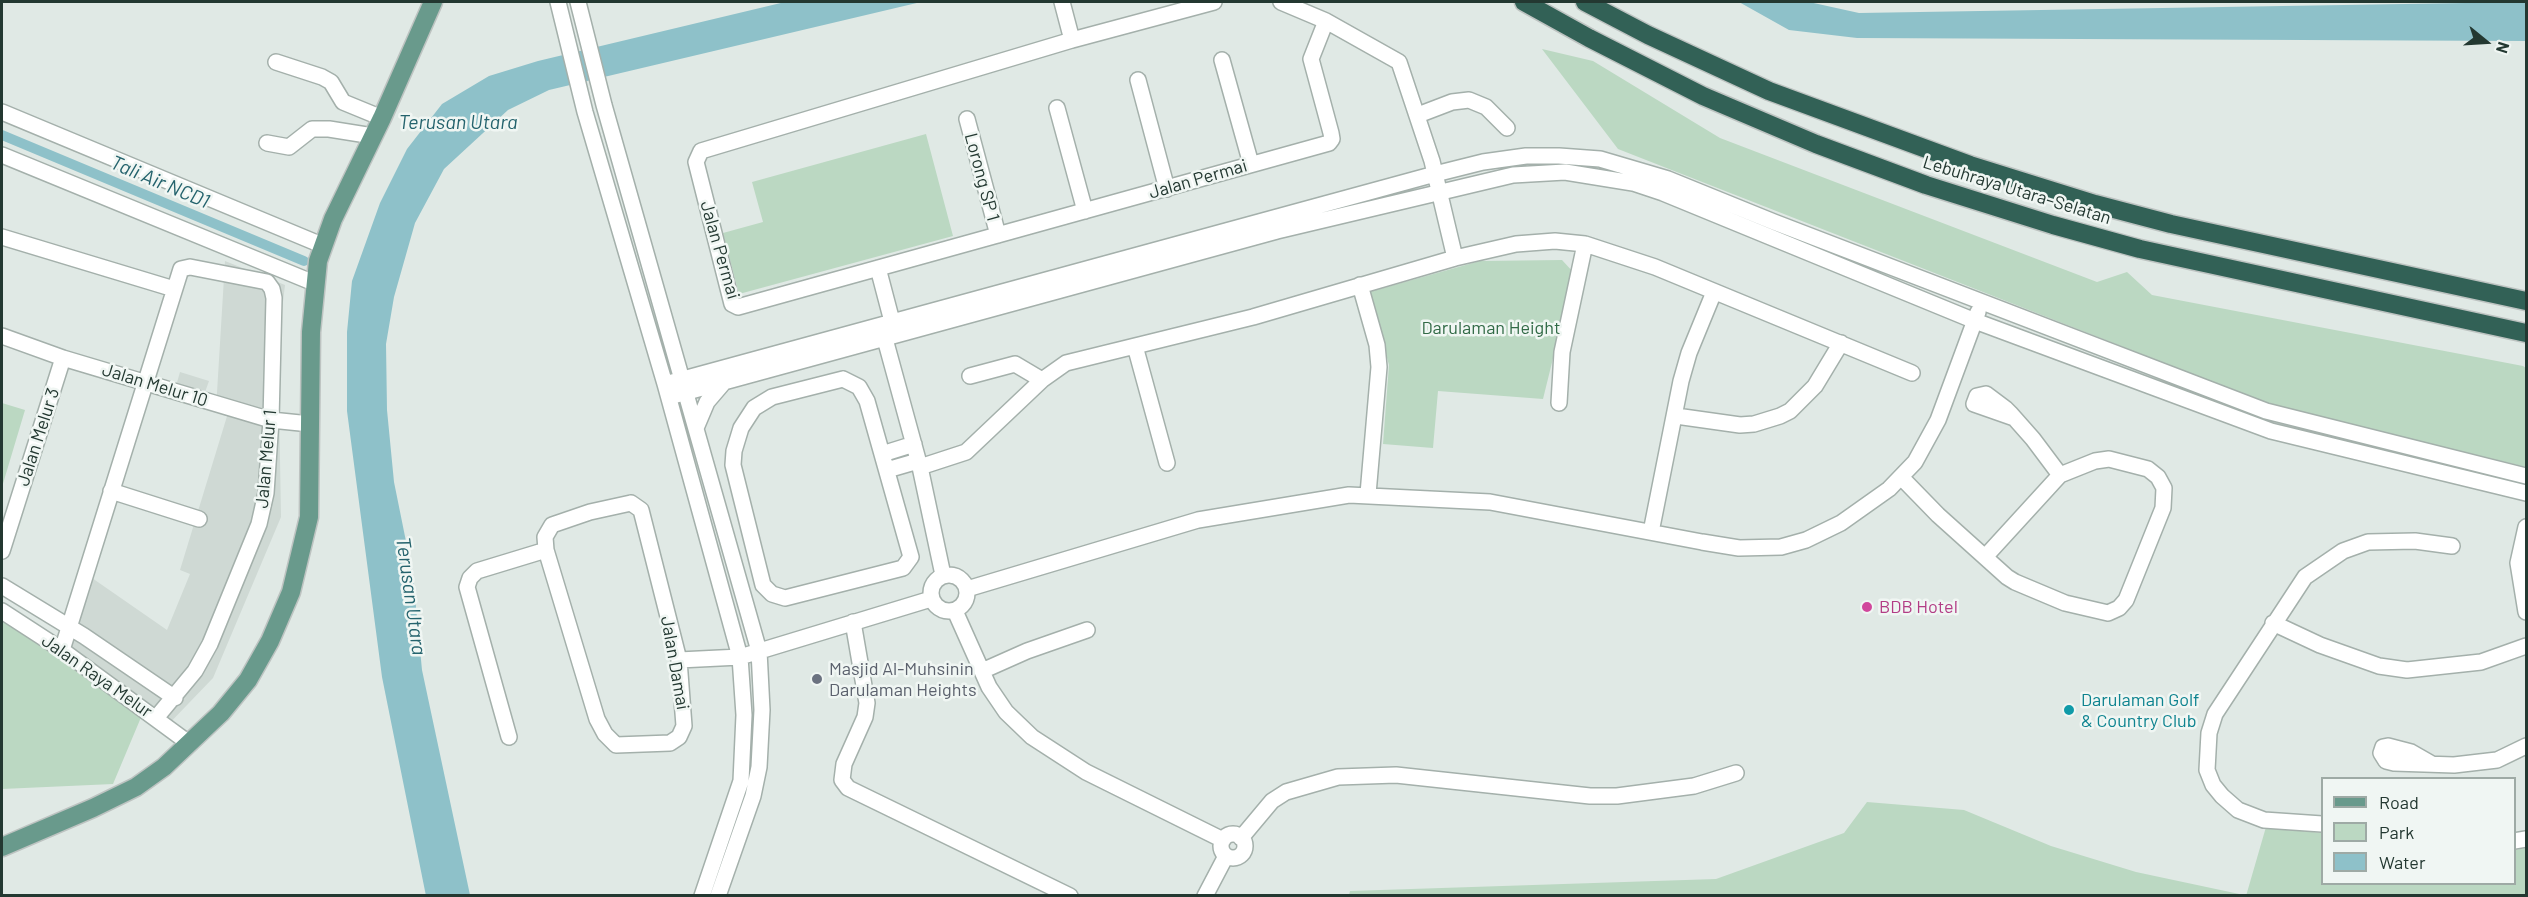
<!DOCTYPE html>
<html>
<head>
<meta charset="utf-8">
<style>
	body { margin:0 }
	#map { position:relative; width:2528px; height:897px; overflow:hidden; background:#e0e9e5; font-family:Barlow,sans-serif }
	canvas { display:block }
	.frame { position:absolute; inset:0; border:3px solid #233831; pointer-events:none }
	.legend { position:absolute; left:2321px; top:777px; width:195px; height:108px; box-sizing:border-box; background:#f0f6f3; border:2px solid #9eaaa5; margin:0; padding:8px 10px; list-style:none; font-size:18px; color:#233831 }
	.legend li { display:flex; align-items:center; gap:12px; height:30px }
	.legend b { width:30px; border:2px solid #9eaaa5 }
	.north { position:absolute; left:2456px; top:12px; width:60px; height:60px; -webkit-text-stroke:4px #f0f6f3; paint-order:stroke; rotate:108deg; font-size:16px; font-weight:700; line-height:24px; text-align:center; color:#233831 }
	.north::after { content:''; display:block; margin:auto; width:21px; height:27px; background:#233831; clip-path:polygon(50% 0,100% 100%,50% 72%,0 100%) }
</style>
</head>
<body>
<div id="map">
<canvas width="2528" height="897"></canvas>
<div class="frame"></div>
<ul class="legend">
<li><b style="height:8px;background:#699a8c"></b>Road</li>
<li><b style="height:16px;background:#bbd8c2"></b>Park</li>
<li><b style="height:16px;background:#8ec1c9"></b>Water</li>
</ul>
<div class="north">N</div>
</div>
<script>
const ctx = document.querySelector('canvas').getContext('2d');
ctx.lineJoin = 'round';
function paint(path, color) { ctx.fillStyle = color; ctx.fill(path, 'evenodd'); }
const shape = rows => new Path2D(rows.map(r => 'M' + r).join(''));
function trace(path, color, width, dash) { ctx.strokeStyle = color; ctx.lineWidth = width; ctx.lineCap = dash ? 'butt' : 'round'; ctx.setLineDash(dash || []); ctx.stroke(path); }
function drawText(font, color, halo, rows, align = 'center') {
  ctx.font = font + ' Barlow,sans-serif'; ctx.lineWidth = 5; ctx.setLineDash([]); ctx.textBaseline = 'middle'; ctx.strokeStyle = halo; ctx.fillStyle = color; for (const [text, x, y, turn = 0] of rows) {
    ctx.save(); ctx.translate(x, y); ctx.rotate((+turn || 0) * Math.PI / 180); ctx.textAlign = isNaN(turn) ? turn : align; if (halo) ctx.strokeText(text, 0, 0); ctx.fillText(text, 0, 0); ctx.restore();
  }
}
paint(shape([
	[225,261,285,285,278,343,281,517,213,678,163,730,65,659,92,578,167,630,190,574,180,570,228,413,216,409],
	[180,372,209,381,204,395,176,386]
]), '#cfd9d4');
paint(shape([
	[1542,49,1593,61,1720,138,2097,282,2127,272,2152,295,2523,366,2526,368,2526,467,2274,406,1618,149],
	[926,134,953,236,739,294,723,233,763,222,752,182],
	[1562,260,1574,273,1543,399,1438,391,1433,448,1383,444,1389,365,1369,292,1480,261],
	[2,403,25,410,2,487],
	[2,620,65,659,142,715,113,784,2,789],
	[1867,802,1964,810,2051,846,2136,872,2244,895,1349,895,1350,891,1716,879,1844,833],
	[2266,827,2322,833,2322,884,2514,884,2515,850,2526,848,2526,895,2246,896]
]), '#bbd8c2');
paint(shape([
	[785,2,921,2,549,90,508,110,444,169,415,223,394,297,386,344,387,410,394,482,413,576,422,670,470,895,426,896,382,677,347,411,347,332,352,281,380,203,407,149,442,104,489,76,538,61],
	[1739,2,1809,2,1859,13,2526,2,2526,41,1857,38,1789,30]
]), '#8ec1c9');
trace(shape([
	[2,135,304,261]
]), '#8ec1c9', 10);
const minor = shape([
	[558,2,585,112,665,384,740,657,744,715,741,781,702,896],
	[578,2,604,105,759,651,762,710,759,767,753,796,718,896],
	[1062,2,1072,40],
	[1214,2,1072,40,701,151,696,162,732,304,738,307,1329,143,1332,139,1331,133,1311,59,1326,21],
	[1222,60,1251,164],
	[276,62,322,77,331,82,343,102,382,118],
	[1138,80,1167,189],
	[1057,108,1085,211],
	[2,112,324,246],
	[1418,115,1452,102,1469,100,1486,107,1507,128],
	[967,119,998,235],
	[267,143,289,147,312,129,329,129,373,136],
	[2,155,314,283],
	[2,237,174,289],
	[1455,258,1516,244,1555,241,1585,244,1655,267,1912,373],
	[878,268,894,329],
	[1360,285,1377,345,1379,367,1368,494],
	[882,328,920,467,943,575],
	[2,336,63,358,271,420,310,424],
	[1135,346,1167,463],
	[970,376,1015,364,1042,380],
	[843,379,859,387,867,401,911,557,903,568,785,598,772,594,763,585,733,465,734,451,741,428,754,408,772,397,843,379],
	[665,384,1435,174,1483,162,1526,156,1559,156,1600,159,1668,179,1774,222,2266,411,2526,476],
	[669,397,1277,231,1513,175,1565,172,1633,183,1663,193,1975,321,2271,431,2526,493],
	[1559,403,1562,352,1585,244],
	[1676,416,1740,425,1754,424,1780,416,1790,411,1815,386,1841,343],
	[2014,418,1974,404,1977,396,1986,394,2006,409,2010,413,2033,439,2060,475],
	[696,428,707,402,725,381],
	[882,454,914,444],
	[920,467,966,452,1042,380,1066,363,1253,317,1455,258,1432,161,1399,62,1326,21,1281,2],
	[887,470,918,461],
	[1901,477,1938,515,2007,577,2015,582,2065,603,2108,613,2119,608,2126,600,2163,508,2164,488,2158,477,2148,469,2109,459,2095,461,2060,475,1985,557],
	[111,491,199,519],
	[631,503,641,510,679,660,684,726,679,737,670,743,616,745,605,734,597,719,546,550,545,537,552,525,590,512,631,503],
	[2526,527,2518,563,2526,612],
	[1651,532,1681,381,1689,353,1714,292],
	[2,551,63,358],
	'931 593a18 18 0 1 1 36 0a18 18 0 1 1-36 0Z',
	[2,586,84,636,175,698],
	[967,589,1198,520,1349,495,1490,502,1702,542,1739,548,1781,547,1806,540,1841,523,1889,489,1915,462,1938,420,1978,312],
	[2,611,62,650,190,744],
	[955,611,989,687,1006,712,1032,737,1086,772,1223,840],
	[853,622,867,703,865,717,844,764,842,780,848,788,1070,896],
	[2273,623,2320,645,2379,666,2407,670,2481,662,2526,646],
	[62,650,181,269,190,267,267,282,272,289,274,298,271,420,266,493,259,524,210,644,195,671,156,718],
	[679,660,740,657,931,599],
	[982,671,1027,651,1087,630],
	[509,737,467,587,470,578,477,571,546,550],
	[2432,764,2411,752,2388,746,2383,747,2381,753,2386,761,2394,763,2454,765,2497,760,2526,746],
	[2322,824,2264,820,2238,810,2222,796,2213,785,2207,770,2209,733,2215,714,2305,577,2343,551,2368,542,2415,541,2452,546],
	'1221 846a12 12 0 1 1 24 0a12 12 0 1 1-24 0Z',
	[1241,838,1272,801,1286,792,1338,777,1396,775,1590,796,1617,796,1694,786,1736,773],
	[2514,841,2526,839],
	[1205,896,1226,856]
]);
const major = shape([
	[2,847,93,808,136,787,164,767,221,713,248,680,270,641,291,592,309,517,311,332,318,261,333,219,382,118,433,2]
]);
const highway = shape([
	[1524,2,1589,38,1703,96,1816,144,1926,185,2053,225,2140,249,2526,333],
	[1585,2,1648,35,1769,91,1970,165,2095,204,2171,224,2526,301]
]);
trace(minor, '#a4b0ab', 18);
trace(major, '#bdc3c1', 21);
trace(highway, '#bdc3c1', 21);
trace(minor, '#fff', 15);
trace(major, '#699a8c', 18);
trace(highway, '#326156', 18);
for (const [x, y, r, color] of [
	[1867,607,6,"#d1479c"],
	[817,679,6,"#6b7280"],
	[2069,710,6,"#0f9aa8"]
]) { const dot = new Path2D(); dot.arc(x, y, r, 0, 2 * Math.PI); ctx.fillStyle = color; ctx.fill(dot); trace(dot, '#f0f6f3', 2); }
drawText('18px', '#233831', '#f0f6f3', [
	["Lorong SP 1",982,177,75],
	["Jalan Permai",1198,179,-16],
	["Lebuhraya Utara–Selatan",2017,190,17],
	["Jalan Permai",720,250,74],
	["Jalan Melur 10",155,385,17],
	["Jalan Melur 3",38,437,-72],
	["Jalan Melur 1",266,459,-85],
	["Jalan Damai",675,663,80],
	["Jalan Raya Melur",97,676,35]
]);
drawText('18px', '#316a46', '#f0f6f3', [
	["Darulaman Height",1491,328]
]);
drawText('18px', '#b23c85', '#f0f6f3', [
	["BDB Hotel",1879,607]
], 'left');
drawText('18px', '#5b616d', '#f0f6f3', [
	["Masjid Al-Muhsinin",829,669],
	["Darulaman Heights",829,690]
], 'left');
drawText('18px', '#0d838f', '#f0f6f3', [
	["Darulaman Golf",2081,700],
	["& Country Club",2081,721]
], 'left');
drawText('italic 20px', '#24636d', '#f0f6f3', [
	["Terusan Utara",458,122],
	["Tali Air NCD1",160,182,23],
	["Terusan Utara",411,596,82]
]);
</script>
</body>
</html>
